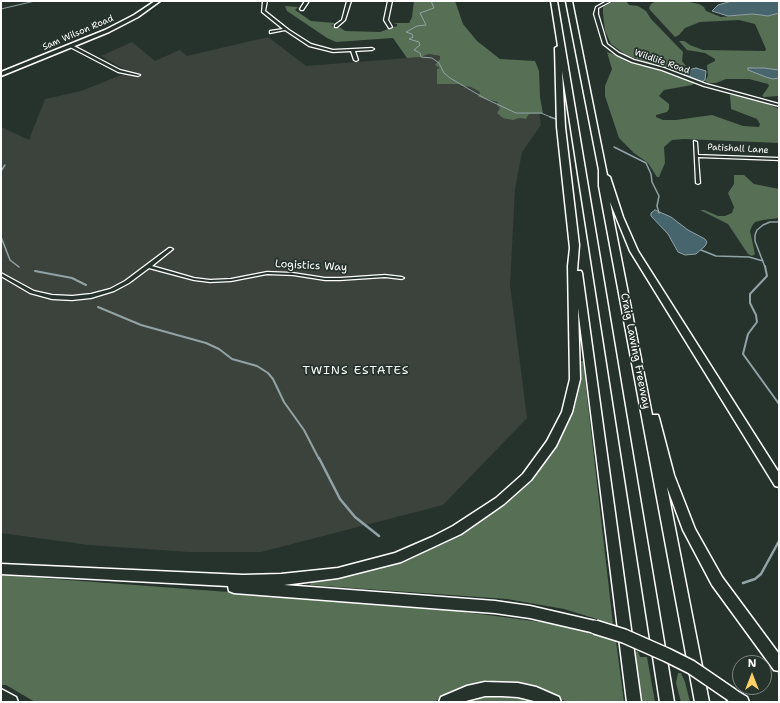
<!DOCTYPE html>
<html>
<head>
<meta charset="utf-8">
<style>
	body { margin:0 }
	#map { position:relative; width:780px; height:703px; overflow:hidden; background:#26332d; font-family:"Shantell Sans",sans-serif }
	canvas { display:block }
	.frame { position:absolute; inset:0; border:2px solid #fff; pointer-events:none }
	.north { position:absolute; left:732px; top:655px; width:40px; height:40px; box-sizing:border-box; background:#26332d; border:1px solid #7d8581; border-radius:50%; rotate:0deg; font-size:11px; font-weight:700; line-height:16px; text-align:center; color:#fff }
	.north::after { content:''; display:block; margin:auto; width:14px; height:18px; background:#ffd166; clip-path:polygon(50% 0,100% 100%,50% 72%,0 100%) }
</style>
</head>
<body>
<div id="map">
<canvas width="780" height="703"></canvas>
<div class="frame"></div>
<div class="north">N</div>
</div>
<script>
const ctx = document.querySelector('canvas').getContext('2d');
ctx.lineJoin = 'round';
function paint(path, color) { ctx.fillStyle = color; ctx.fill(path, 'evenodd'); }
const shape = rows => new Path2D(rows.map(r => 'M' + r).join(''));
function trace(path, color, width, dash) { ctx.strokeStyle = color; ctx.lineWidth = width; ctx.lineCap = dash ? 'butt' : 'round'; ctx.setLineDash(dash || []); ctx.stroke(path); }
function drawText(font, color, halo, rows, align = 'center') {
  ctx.font = font + ' "Shantell Sans",sans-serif'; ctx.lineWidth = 3.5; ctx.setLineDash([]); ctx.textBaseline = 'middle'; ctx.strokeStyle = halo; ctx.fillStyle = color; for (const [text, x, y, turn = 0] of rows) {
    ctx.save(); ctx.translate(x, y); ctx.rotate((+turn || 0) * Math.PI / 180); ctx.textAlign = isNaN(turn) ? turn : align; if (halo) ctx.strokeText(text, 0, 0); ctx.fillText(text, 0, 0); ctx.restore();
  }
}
paint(shape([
	[268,37,306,66,421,57,429,54,440,56,440,68,437,70,439,77,460,84,461,87,471,87,480,92,478,97,499,102,519,118,526,119,529,114,539,113,541,125,522,152,515,189,510,285,527,418,443,505,261,552,189,552,89,545,1,533,1,127,29,140,45,99,81,91,129,72,101,56,132,42,155,61,180,50,187,56]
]), '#3c433c');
paint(shape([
	[414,1,455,1,463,24,477,41,500,59,535,61,539,71,540,97,543,114,529,114,526,119,519,118,513,120,503,118,497,113,500,108,497,105,498,102,478,97,480,92,471,87,461,86,460,84,437,84,437,69,440,68,435,65,440,59,440,56,429,54,421,57,407,58,393,38,336,42,327,38,287,11,285,6,298,7,295,10,311,21,335,23,331,26,341,28,345,31,380,32,397,26,397,24,393,23,409,23,412,17],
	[614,1,626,1,629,5,638,6,646,11,651,19,683,52,682,61,686,66,673,71,626,55,611,44,605,31,603,13,603,7],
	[656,1,684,1,699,4,704,7,706,11,721,17,753,14,768,16,779,13,779,96,764,97,762,96,769,86,768,84,749,79,726,79,716,83,708,83,705,81,708,76,707,65,715,61,715,59,705,53,687,50,679,41,684,41,690,45,703,50,765,51,766,49,755,24,739,20,700,22,685,28,679,35,675,37,650,10,649,8,651,4],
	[607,52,662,70,695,83,692,85,664,90,659,96,669,104,669,109,667,112,656,115,656,117,663,120,676,120,712,115,743,126,759,127,760,124,757,119,731,109,730,95,733,95,763,102,779,109,779,143,684,139,672,140,664,147,665,163,659,177,657,177,648,163,634,153,619,138,605,96,605,86,612,69],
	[734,175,744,175,754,184,779,189,779,218,763,220,755,222,752,226,750,231,755,254,752,256,748,254,728,224,700,210,704,210,718,216,725,216,732,213,734,207,728,193,734,184],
	[579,361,583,361,613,624,564,609,507,599,310,585,311,581,393,562,449,541,502,506,539,469,562,436,576,402],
	[1,575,456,609,465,612,556,624,586,631,600,637,600,636,616,641,624,702,567,702,543,691,444,696,434,702,35,702,6,685,1,685],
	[635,649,636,652,638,651,640,657,647,657,655,702,641,702,634,659,636,658],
	[678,673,681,673,685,682,690,702,681,702,676,683],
	[498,692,546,702,455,702]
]), '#576f54');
const water = shape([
	[732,1,779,1,779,13,768,16,753,14,728,16,712,11,718,5,732,1],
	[696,68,706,71,705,80,701,82,684,74,688,70,696,68],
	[748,68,764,68,779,70,779,78,773,79,766,77,748,70,748,68],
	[655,210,671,217,688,230,705,239,707,242,705,246,696,254,685,255,678,252,668,234,651,216,651,213,655,210]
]);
paint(water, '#47656d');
trace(water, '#91a3a7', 1);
trace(shape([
	[431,1,434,8,420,13,426,25,417,26,406,32,412,34,413,37,409,39,419,42,420,45,414,50,420,53,421,57,432,58,439,63,444,73,450,78,484,98,516,113,541,113,553,118],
	[1,9,35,1]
]), '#91a3a7', 1);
trace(shape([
	[550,117,556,119],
	[614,147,646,163,651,174,652,182,659,196,657,206,659,213],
	[1,171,5,165],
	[1,237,10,260,19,267],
	[701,250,716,256,749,257,763,261],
	[765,267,755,241,755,235,757,230,763,225,770,222,779,222]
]), '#91a3a7', 1.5);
trace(shape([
	[765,266,767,276,750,294,750,303,756,315,757,322,748,334,743,354,779,404],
	[35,271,72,278,86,285],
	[98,307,141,325,206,343,219,349,232,359,257,366,268,373,273,379,284,402,304,430,319,459]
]), '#91a3a7', 2);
trace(shape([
	[319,458,340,499,355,517,379,536],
	[743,583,755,579,761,574,779,541]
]), '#91a3a7', 2.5);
const street = shape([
	[263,1,267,1,265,11,289,30,311,44,333,50,372,48,374,49,372,50,355,51,358,60,356,61,354,60,351,51,333,52,309,46,285,30,270,33,270,31,283,29,262,12,263,1],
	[305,1,309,1,303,10,301,10,300,9,305,1],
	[347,1,351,1,345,20,337,27,335,27,335,25,342,20,347,1],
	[388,1,392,1,388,20,392,27,390,28,389,28,384,20,388,1],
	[607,1,611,1,598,8,598,14,607,44,619,53,634,60,664,68,706,84,779,104,779,106,704,86,662,70,632,62,617,55,603,44,594,14,596,7,607,1],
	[70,45,72,45,120,70,140,75,138,76,118,72,70,47,70,45],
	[694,141,697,142,698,155,779,158,779,160,698,157,700,183,698,184,696,183,694,141],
	[169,248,171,248,173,249,152,266,194,278,210,280,231,279,267,272,293,273,325,278,340,278,385,275,402,277,404,278,402,279,385,277,340,280,325,280,293,275,267,274,231,281,210,282,194,280,149,268,129,283,114,291,91,298,72,300,52,299,30,293,1,276,1,273,34,291,52,295,72,296,91,294,110,289,125,281,169,248]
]);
const secondary = shape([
	[155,1,160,1,138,17,109,32,1,76,1,72,105,30,134,15,155,1]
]);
const highway = shape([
	[551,1,557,1,674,702,660,702,562,71,565,127,579,245,577,271,581,271,582,273,641,702,627,702,578,308,580,379,572,412,556,446,531,480,504,504,461,534,401,562,338,578,284,585,495,601,530,606,595,621,600,623,602,627,600,631,595,633,530,618,495,613,234,593,229,591,228,586,1,574,1,564,243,575,281,574,338,568,395,553,432,537,453,526,496,498,523,474,547,441,562,412,570,379,568,266,570,248,557,127,555,48,558,46,551,1],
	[566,1,572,1,607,175,610,177,623,217,638,251,779,473,779,487,775,486,630,251,610,202,652,415,658,415,659,418,674,475,695,529,722,577,779,654,779,671,774,670,712,585,683,530,667,487,709,702,695,702,599,186,599,170,566,1],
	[485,682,518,683,536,687,559,697,561,702,538,702,518,697,502,696,485,696,462,702,439,702,441,697,467,686,485,682],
	[732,688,747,697,749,702,730,702,727,700,725,695,727,690,732,688],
	[1,689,16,697,18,702,1,702,1,689]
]);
trace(street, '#fff', 2.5);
trace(secondary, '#fff', 3);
trace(highway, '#fff', 3);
paint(street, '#26332d');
paint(secondary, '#26332d');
paint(highway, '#26332d');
const highwayBridge = shape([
	[595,627,624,636,667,655,691,667,732,695]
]);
trace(highwayBridge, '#fff', 16, []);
trace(highwayBridge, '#26332d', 13);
drawText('9px', '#fff', '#26332d', [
	["Sam Wilson Road",78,33,-23],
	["Wildlife Road",662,62,19],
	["Patishall Lane",738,149,3]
]);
drawText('11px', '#fff', '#26332d', [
	["Logistics Way",311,266,3],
	["Craig Lawing Freeway",635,351,79]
]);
ctx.letterSpacing = '1px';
drawText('12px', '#fff', '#26332d', [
	["TWINS ESTATES",356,371]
]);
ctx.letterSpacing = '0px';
</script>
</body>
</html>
